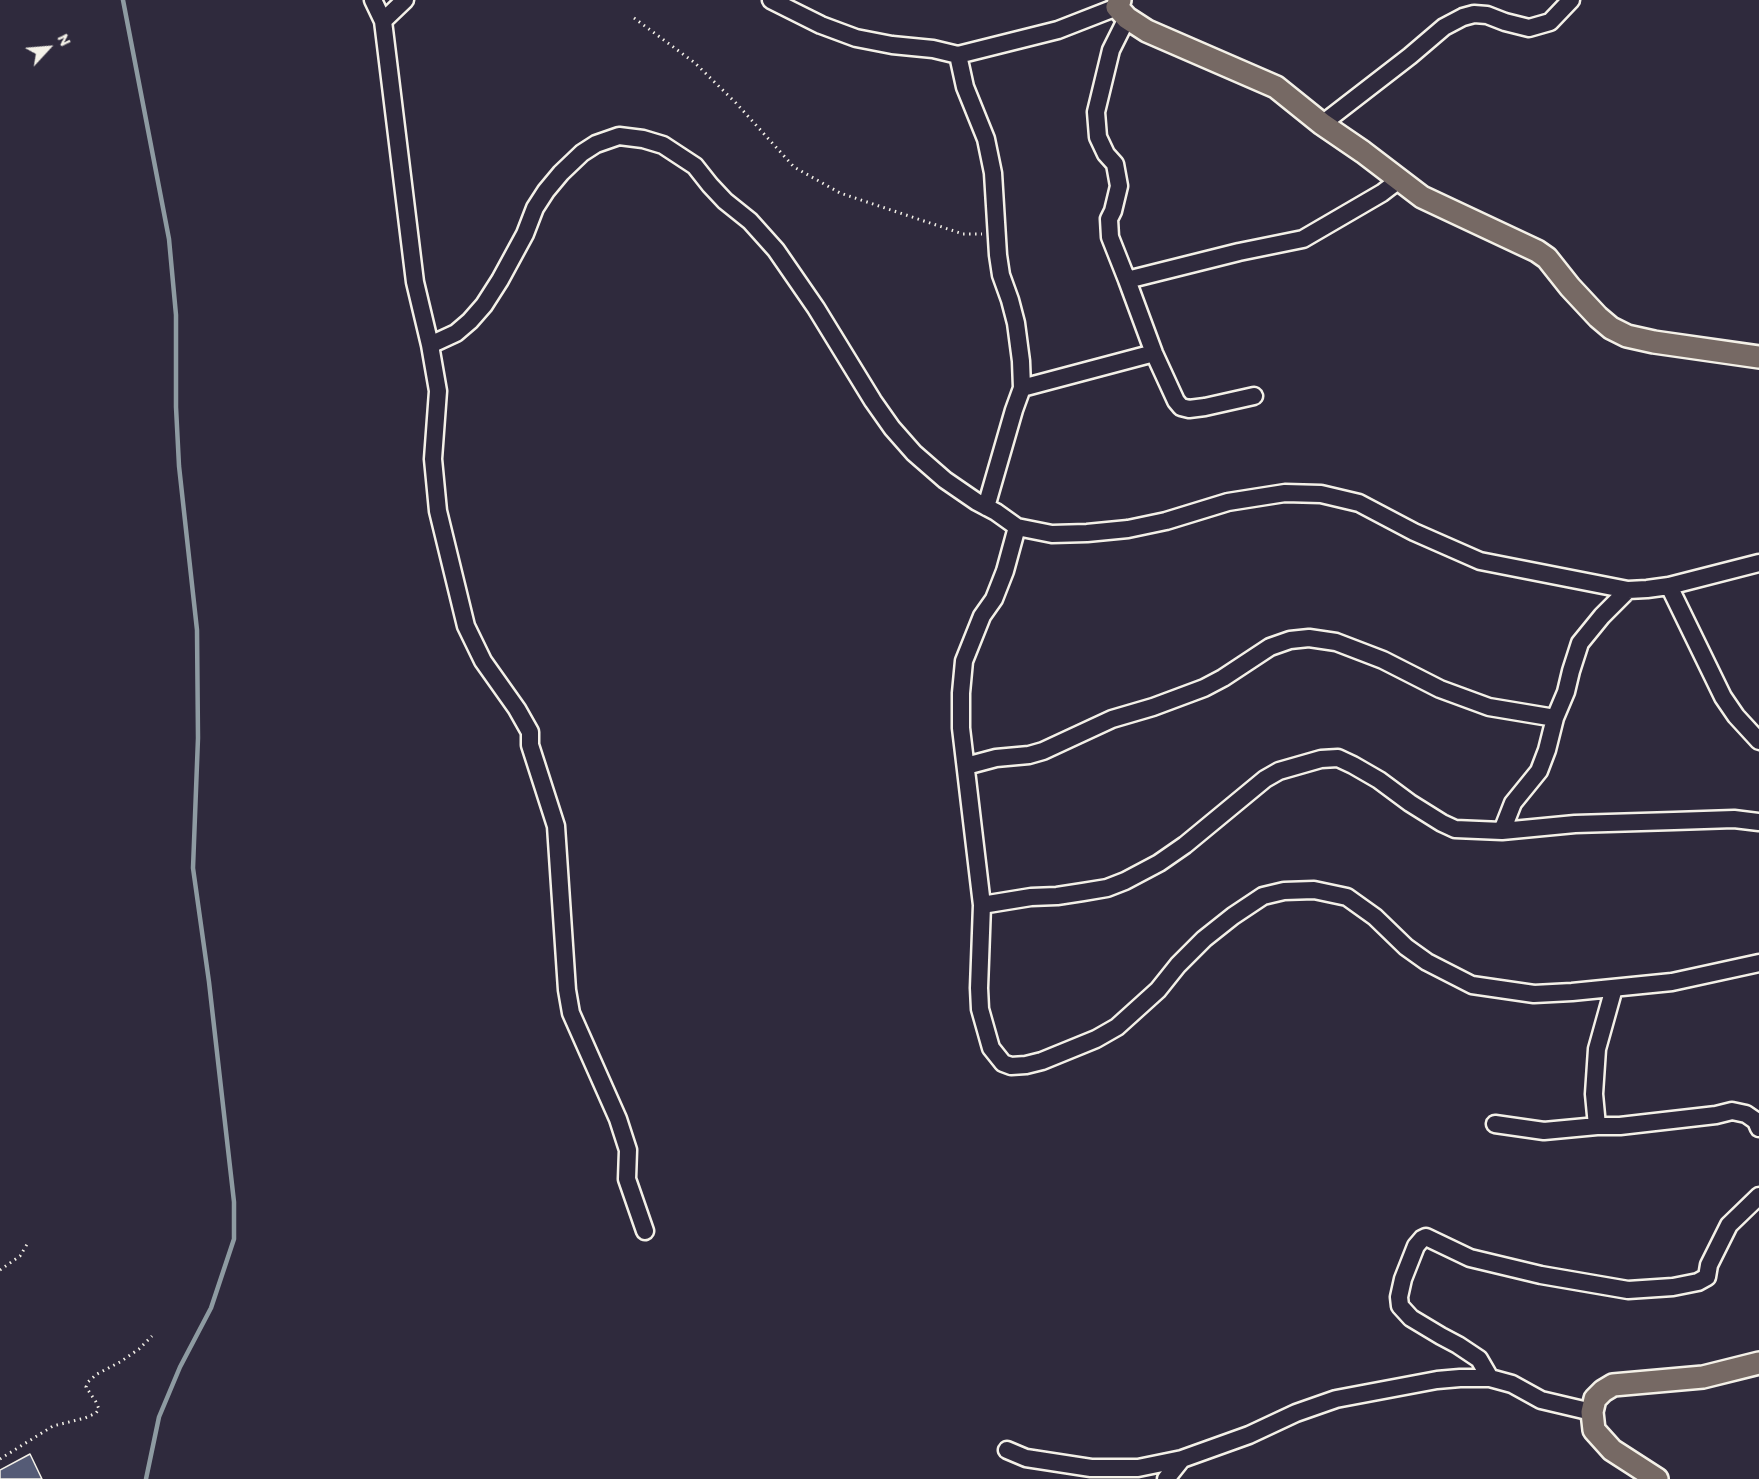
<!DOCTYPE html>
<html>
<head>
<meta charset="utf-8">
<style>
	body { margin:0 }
	#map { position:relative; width:1759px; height:1479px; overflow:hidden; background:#2f2a3d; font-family:Itim,sans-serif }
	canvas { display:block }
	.north { position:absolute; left:18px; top:18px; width:60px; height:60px; -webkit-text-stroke:4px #2f2a3d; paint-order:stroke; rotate:64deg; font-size:16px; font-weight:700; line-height:24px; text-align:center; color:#f4f1e8 }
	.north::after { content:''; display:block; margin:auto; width:21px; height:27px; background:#f4f1e8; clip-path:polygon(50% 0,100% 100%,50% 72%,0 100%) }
</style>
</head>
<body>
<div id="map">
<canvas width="1759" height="1479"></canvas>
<div class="north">N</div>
</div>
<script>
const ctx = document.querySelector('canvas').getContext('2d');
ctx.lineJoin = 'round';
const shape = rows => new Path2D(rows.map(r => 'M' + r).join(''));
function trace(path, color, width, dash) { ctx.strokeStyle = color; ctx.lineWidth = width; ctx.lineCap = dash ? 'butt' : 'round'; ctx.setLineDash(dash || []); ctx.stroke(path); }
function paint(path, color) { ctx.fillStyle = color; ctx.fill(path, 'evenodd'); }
trace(shape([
	[123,0,169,239,176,315,176,407,179,466,197,630,198,738,193,868,209,982,234,1202,234,1239,211,1308,180,1367,159,1417,146,1479]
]), '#8e9ba2', 4.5);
const building = shape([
	[30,1454,42,1479,0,1479,0,1470,30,1454]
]);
paint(building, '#555b76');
trace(building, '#f4f1e8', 1.5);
const minor = shape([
	[373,0,383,21],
	[405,0,383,21,415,282,430,345,438,391,433,459,438,511,466,626,483,661,517,709,530,732,530,745,556,826,567,990,571,1013,618,1119,628,1150,627,1179,645,1231],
	[771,0,821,25,856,38,892,45,933,49,958,55,1058,30,1117,7],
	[1127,18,1111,50,1096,112,1098,137,1106,154,1115,164,1119,186,1113,211,1109,219,1110,237,1127,280,1154,353,1176,401,1181,407,1189,409,1205,407,1254,396],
	[958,55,965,87,986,139,993,173,998,255,1001,275,1010,300,1016,323,1021,361,1022,388,1014,410,986,507],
	[1322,124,1410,56,1444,27,1463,17,1474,14,1487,15,1505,22,1529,28,1550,22,1571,0],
	[1127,280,1239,252,1303,239,1382,193,1399,180],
	[430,345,456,333,470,321,484,305,500,280,525,234,535,208,546,191,561,173,582,153,596,144,619,136,643,139,663,145,695,166,710,185,725,201,750,221,776,250,816,308,873,401,892,428,914,453,945,480,977,502,996,512,1017,527,1052,534,1087,533,1128,529,1166,521,1228,502,1285,493,1321,494,1359,503,1414,532,1480,561,1628,590,1647,589,1669,586,1759,563],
	[1022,388,1154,353],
	[1017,527,1005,571,994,599,982,616,964,661,961,693,961,728,982,905,979,988,980,1009,991,1048,1003,1063,1011,1066,1026,1065,1042,1061,1096,1039,1117,1027,1158,990,1178,965,1204,939,1233,916,1263,896,1284,891,1314,890,1347,897,1375,917,1406,947,1427,962,1472,985,1534,994,1572,992,1672,982,1759,963],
	[1669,586,1723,697,1736,716,1759,741],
	[966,766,996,758,1029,755,1043,751,1112,719,1153,707,1204,688,1223,678,1270,647,1290,640,1309,638,1336,642,1383,660,1440,689,1489,707,1555,718],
	[1502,831,1513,803,1539,771,1547,750,1555,718,1566,692,1571,671,1580,643,1602,616,1628,590],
	[982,905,1031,897,1057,896,1083,892,1107,888,1125,881,1159,863,1185,845,1265,779,1279,771,1321,759,1338,758,1353,765,1379,780,1410,803,1442,823,1455,829,1502,831,1575,824,1674,821,1734,819,1759,822],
	[1495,1124,1544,1131,1597,1126,1620,1126,1716,1115,1732,1111,1746,1114,1756,1121,1759,1128],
	[1597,1126,1594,1094,1597,1049,1614,988],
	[1490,1378,1479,1359,1458,1345,1441,1336,1411,1318,1400,1306,1399,1297,1403,1279,1416,1246,1422,1239,1426,1237,1470,1258,1541,1275,1628,1290,1673,1287,1698,1282,1707,1277,1709,1265,1729,1225,1759,1196],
	[1007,1450,1026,1458,1091,1468,1138,1468,1182,1459,1249,1435,1296,1413,1336,1399,1437,1380,1460,1378,1490,1378,1512,1384,1541,1400,1592,1412],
	[1166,1479,1182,1459]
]);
const major = shape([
	[1120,0,1117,7,1127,18,1147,31,1276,87,1322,124,1363,152,1422,197,1537,251,1547,258,1570,287,1598,317,1611,328,1627,336,1654,342,1759,357],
	[1657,1479,1612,1450,1594,1430,1592,1412,1595,1399,1603,1391,1613,1385,1703,1377,1759,1363]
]);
trace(minor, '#f4f1e8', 21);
trace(major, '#f4f1e8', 26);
trace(shape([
	[634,18,695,63,736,103,794,167,840,193,963,234,982,234],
	[0,1270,20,1256,29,1241],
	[0,1459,53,1426,85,1418,96,1413,99,1409,96,1402,86,1387,88,1382,97,1374,120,1362,139,1349,152,1336]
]), '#f4f1e8', 3, [1.5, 4.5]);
trace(minor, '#2f2a3d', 16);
trace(major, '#766964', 21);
</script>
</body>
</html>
